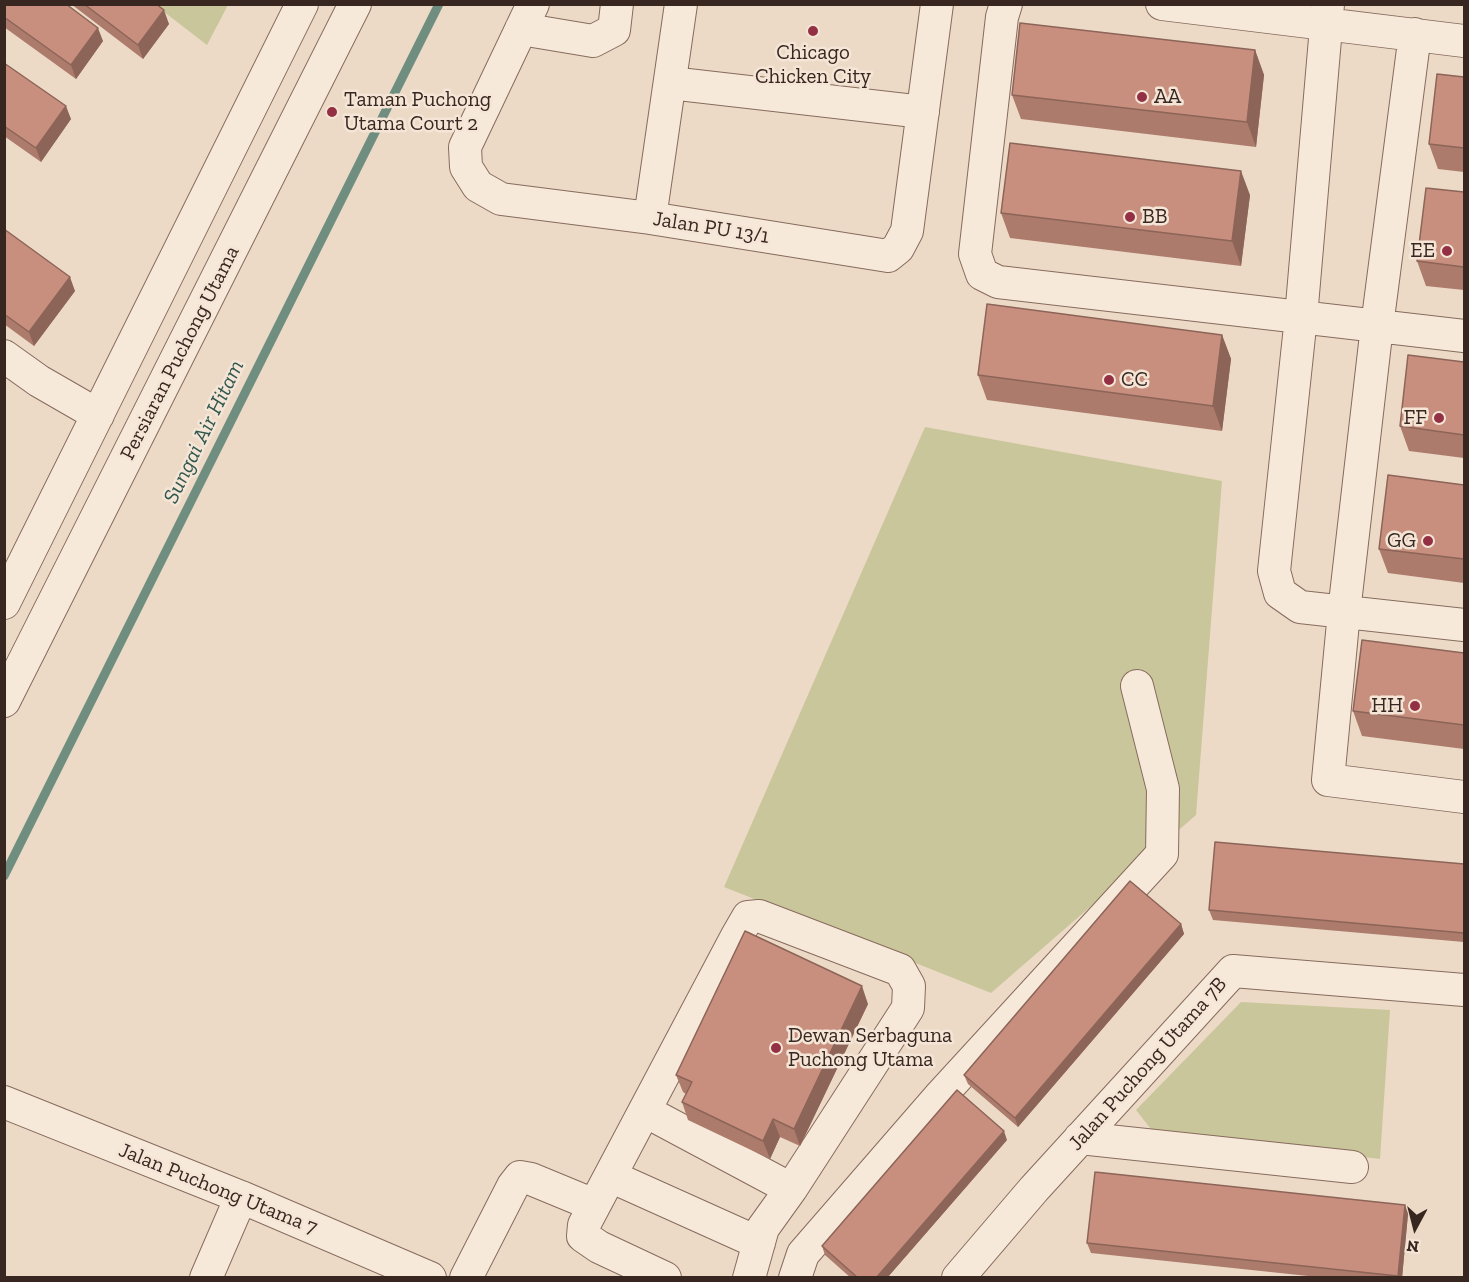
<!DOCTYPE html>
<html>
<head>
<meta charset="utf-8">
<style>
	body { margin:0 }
	#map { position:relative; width:1469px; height:1282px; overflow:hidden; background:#ecdac7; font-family:"Zilla Slab",serif }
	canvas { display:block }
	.frame { position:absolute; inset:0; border:6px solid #382720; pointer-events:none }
	.north { position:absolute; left:1385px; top:1198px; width:60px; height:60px; -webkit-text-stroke:4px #f4e5d6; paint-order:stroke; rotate:187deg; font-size:16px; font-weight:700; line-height:24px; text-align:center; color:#382720 }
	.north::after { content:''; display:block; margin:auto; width:21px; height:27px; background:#382720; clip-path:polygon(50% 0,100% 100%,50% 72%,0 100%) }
</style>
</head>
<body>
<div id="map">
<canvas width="1469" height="1282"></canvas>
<div class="frame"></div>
<div class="north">N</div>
</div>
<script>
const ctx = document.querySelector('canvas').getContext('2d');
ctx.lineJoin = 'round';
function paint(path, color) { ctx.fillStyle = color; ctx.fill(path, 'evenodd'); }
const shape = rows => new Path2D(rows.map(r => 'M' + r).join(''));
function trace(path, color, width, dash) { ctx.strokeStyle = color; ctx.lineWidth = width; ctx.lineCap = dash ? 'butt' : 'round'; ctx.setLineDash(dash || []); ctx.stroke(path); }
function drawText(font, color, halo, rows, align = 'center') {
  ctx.font = font + ' "Zilla Slab",serif'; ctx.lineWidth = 5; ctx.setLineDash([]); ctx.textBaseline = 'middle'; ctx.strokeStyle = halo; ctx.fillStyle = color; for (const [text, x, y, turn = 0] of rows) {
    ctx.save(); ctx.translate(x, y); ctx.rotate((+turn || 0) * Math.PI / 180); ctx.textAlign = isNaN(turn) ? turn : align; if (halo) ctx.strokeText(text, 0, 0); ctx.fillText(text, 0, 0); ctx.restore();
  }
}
paint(shape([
	[155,5,228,5,207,45],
	[925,427,1222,481,1196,815,991,993,724,887],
	[1241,1002,1390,1010,1380,1159,1154,1133,1136,1110]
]), '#cac69b');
trace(shape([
	[4,876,439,4]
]), '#6f8e80', 9);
const minor = shape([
	[533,4,465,147,466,167,478,186,501,199,650,218,888,256,898,248,907,231,937,4],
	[1006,4,1002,17,975,254,982,274,998,282,1464,336],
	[1162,4,1464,41],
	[1328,4,1301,317,1274,571,1280,593,1300,607,1464,625],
	[521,29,593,41,614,30,617,4],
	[1415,34,1377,326,1344,612,1328,780,1464,797],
	[670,83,923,112],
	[650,218,681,4],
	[4,356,39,381,98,415],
	[4,603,302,4],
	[4,701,355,4],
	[4,1102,241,1197,430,1278],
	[645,1111,791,1189],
	[1080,1138,1352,1167],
	[610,1176,759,1243],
	[206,1278,241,1197],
	[466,1278,513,1186,520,1177,531,1179,594,1205],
	[665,1278,599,1247,583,1236,584,1225,737,936,748,917,759,916,900,970,909,986,908,1008,791,1189,763,1228,749,1278],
	[795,1278,803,1254,941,1095,1162,854,1163,789,1137,686],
	[958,1278,1034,1189,1233,971,1464,990]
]);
trace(minor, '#876b5d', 34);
trace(minor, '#f7e9da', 32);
paint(shape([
	[4,4,103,41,76,79,4,27],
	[71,4,156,4,169,24,143,59],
	[1255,50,1264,75,1256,147,1021,119,1012,95],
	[4,63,71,119,41,162,4,136],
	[1464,77,1464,172,1438,169,1429,144],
	[1464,192,1464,290,1426,286,1417,261],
	[1250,195,1241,266,1010,238,1001,213],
	[4,229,75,291,34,346,4,324],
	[1222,335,1231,359,1222,431,987,400,978,375],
	[1464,362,1464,458,1409,451,1400,426],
	[1464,485,1464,583,1388,573,1379,549],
	[1464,653,1464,749,1362,736,1353,711],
	[1464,864,1464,942,1213,920,1209,910],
	[1181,924,1184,934,1018,1127,968,1084,964,1075],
	[868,1004,800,1146,780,1137,770,1159,688,1120,682,1102,686,1094,683,1092,676,1075],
	[1007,1140,887,1278,851,1278,825,1255,822,1246],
	[1405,1205,1408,1214,1402,1278,1327,1278,1091,1253,1087,1243]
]), '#ac7b6c');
paint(shape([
	[164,10,169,24,143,59,138,45],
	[98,28,103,41,76,79,71,65],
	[1255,50,1264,75,1256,147,1247,122],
	[66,106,71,119,41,162,36,148],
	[1241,171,1250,195,1241,266,1232,241],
	[70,277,75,291,34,346,29,332],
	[1222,335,1231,359,1222,431,1213,406],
	[1181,924,1184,934,1018,1127,1015,1118],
	[862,986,868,1004,800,1146,794,1129],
	[773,1119,780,1137,770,1159,763,1141],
	[1004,1131,1007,1140,887,1278,876,1278],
	[1405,1205,1408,1214,1402,1278,1398,1278]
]), '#8c6458');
const building = shape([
	[4,4,66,4,98,28,71,65,4,17,4,4],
	[84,4,156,4,164,10,138,45,84,4],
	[1020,23,1255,50,1247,122,1012,95,1020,23],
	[4,63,66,106,36,148,4,126,4,63],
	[1437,74,1464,77,1464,148,1429,144,1437,74],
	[1010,143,1241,171,1232,241,1001,213,1010,143],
	[1426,188,1464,192,1464,267,1417,261,1426,188],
	[4,229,70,277,29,332,4,314,4,229],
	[987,304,1222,335,1213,406,978,375,987,304],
	[1408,355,1464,362,1464,435,1400,426,1408,355],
	[1388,475,1464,485,1464,559,1379,549,1388,475],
	[1362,640,1464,653,1464,725,1353,711,1362,640],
	[1215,842,1464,864,1464,933,1209,910,1215,842],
	[1130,881,1181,924,1015,1118,964,1075,1130,881],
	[745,931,862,986,794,1129,773,1119,763,1141,682,1102,692,1082,676,1075,745,931],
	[957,1090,1004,1131,876,1278,858,1278,822,1246,957,1090],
	[1095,1172,1405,1205,1398,1276,1087,1243,1095,1172]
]);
paint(building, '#c88f7e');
trace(building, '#8c6458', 1.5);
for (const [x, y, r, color] of [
	[813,31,6,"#933044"],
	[1142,97,6,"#933044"],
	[332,112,6,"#933044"],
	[1130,217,6,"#933044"],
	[1447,251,6,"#933044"],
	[1109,380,6,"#933044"],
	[1439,418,6,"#933044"],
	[1428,541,6,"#933044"],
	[1415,706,6,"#933044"],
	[776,1048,6,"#933044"]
]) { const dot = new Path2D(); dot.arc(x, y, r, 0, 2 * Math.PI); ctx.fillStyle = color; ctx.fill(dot); trace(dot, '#f4e5d6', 2); }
drawText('21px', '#382720', '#f4e5d6', [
	["Chicago",813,53,"center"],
	["Chicken City",813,77,"center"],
	["AA",1154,97],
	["Taman Puchong",344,100],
	["Utama Court 2",344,124],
	["BB",1142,217],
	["EE",1435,251,"right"],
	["CC",1121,380],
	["FF",1427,418,"right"],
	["GG",1416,541,"right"],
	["HH",1403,706,"right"],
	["Dewan Serbaguna",788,1036],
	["Puchong Utama",788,1060]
], 'left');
drawText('21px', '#382720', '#f4e5d6', [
	["Jalan PU 13/1",711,228,9],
	["Persiaran Puchong Utama",180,353,-63],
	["Jalan Puchong Utama 7B",1148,1064,-48],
	["Jalan Puchong Utama 7",218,1189,22]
]);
drawText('italic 22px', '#30574d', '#f4e5d6', [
	["Sungai Air Hitam",204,432,-64]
]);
</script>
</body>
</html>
